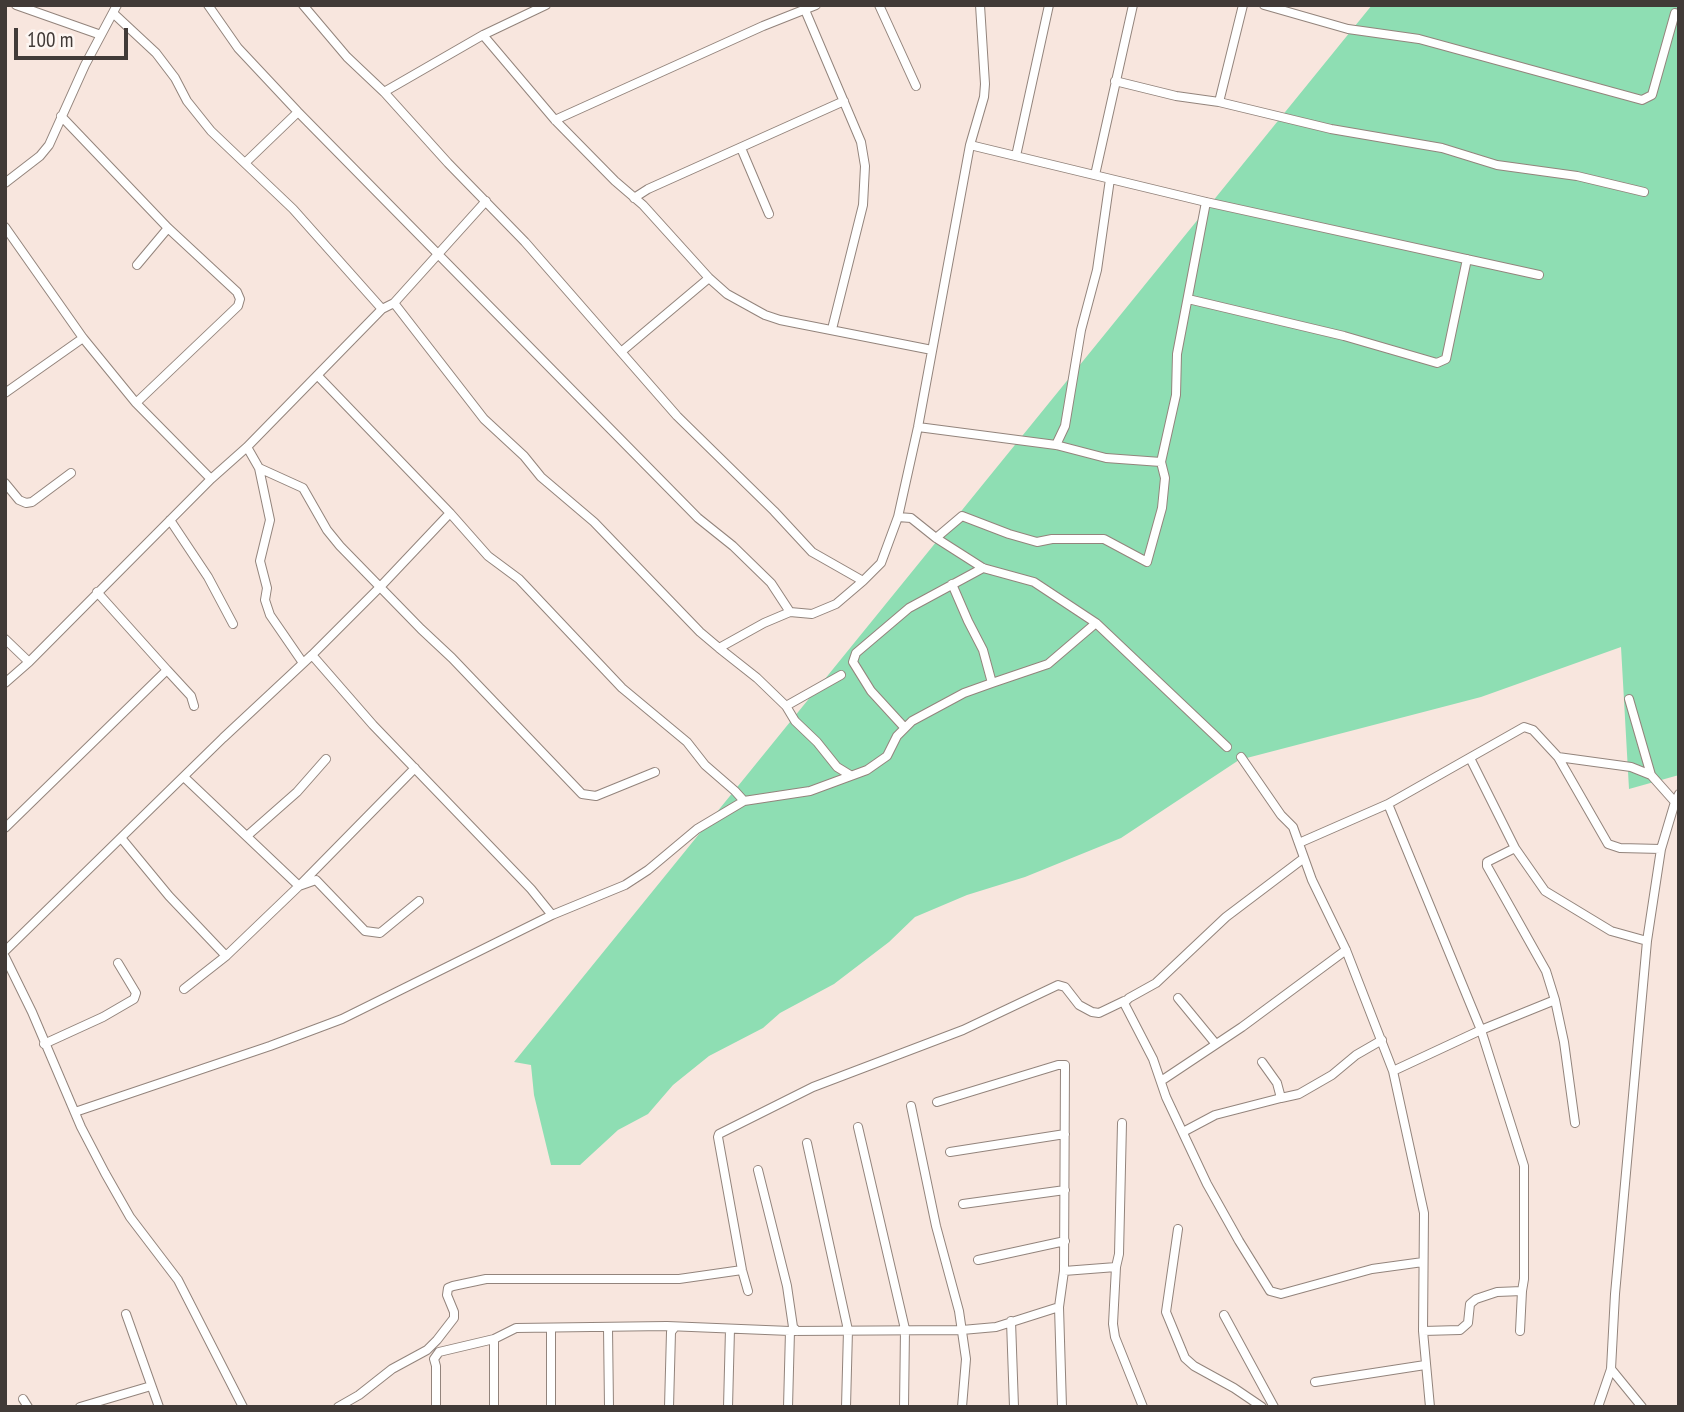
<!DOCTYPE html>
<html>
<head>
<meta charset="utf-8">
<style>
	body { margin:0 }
	#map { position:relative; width:1684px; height:1412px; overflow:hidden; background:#f8e6de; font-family:"PT Sans Narrow",sans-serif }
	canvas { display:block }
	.frame { position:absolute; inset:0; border:7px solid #413a37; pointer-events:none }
	.scale { position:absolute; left:14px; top:28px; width:114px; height:32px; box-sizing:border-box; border:4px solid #413a37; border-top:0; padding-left:9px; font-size:21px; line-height:24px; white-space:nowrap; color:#413a37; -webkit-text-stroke:5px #fdf6f2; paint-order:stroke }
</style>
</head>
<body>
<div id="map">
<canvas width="1684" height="1412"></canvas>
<div class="frame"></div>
<div class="scale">100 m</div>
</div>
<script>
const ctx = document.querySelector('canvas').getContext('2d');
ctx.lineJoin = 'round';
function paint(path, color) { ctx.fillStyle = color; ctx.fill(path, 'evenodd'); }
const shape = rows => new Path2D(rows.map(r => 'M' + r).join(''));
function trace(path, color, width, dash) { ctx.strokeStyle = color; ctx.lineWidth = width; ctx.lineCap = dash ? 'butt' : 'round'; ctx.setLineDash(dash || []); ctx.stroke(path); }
paint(shape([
	[1372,5,1679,5,1679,775,1629,789,1621,647,1481,697,1239,760,1121,838,1025,877,967,895,915,917,889,942,834,984,780,1013,763,1028,709,1056,673,1085,648,1114,618,1130,580,1165,551,1165,534,1095,531,1065,514,1062]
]), '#8edeb3');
const minor = shape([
	[16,5,101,35],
	[208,5,238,48,298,112,698,518,733,546,771,583,790,612],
	[303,5,347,57,384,92,448,163,525,242,677,416,774,511,812,552,863,581,881,563,898,517,911,518,936,538,983,568,1034,582,1096,623,1227,747],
	[879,5,916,86],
	[1264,5,1348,29,1419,39,1642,100,1652,95,1675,13],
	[805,10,861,142,865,166,863,205,832,329],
	[113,13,156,53,175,78,187,101,211,131,293,209,382,309],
	[483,35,555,120,615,181,643,205,709,278,727,294,765,315,780,320,932,350],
	[1115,81,1176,96,1219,102,1331,129,1442,148,1497,165,1577,176,1644,192],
	[384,92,483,35,546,5],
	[1219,102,1243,5],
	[61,116,168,228,237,292,240,299,238,306,136,403],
	[555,120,763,26,816,5],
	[970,145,1206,202,1539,275],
	[741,148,769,214],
	[1016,156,1049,5],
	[245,163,298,112],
	[1095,175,1133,5],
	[5,183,40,156,49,145,85,65,117,5],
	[634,198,648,189,844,101],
	[5,227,83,338,136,403,211,479],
	[137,265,168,228],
	[1188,299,1344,336,1437,363,1446,359,1467,259],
	[394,303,484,419,524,456,541,477,594,522,700,632,719,648,764,623,790,612,812,614,836,604,863,581],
	[621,352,709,278],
	[318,376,450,513,488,556,519,579,622,688,687,742,705,765,735,791,744,801,810,791,867,770,887,756,897,736,912,721,964,693,992,683,983,650,968,621,952,584],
	[5,393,83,338],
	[918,427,1056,445,1106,458,1161,462],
	[1056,445,1065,426,1081,330,1097,270,1110,179],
	[247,447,259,468,303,488,327,530,340,546,421,629,452,658,582,794,596,796,655,772],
	[259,468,270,520,260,561,267,588,265,600,270,615,303,663],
	[5,483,19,500,26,503,32,502,71,473],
	[898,517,918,427,970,145,984,97,985,84,980,5],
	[170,520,208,577,233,624],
	[936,538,962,516,1009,534,1037,542,1052,539,1104,539,1147,562,1162,508,1165,478,1161,462,1176,395,1177,354,1206,202],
	[5,639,29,662],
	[719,648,757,678,786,706,795,721,817,742,837,767,850,775],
	[312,655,373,725,531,889,552,915],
	[167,670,191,696,194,706],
	[5,683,29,662,211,479,247,447,382,309,394,303,486,201],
	[992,683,1048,664,1096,623],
	[1629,699,1651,775],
	[786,706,841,675],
	[904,727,871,691,853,662,856,653,909,608,983,568],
	[1241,757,1281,815,1293,827,1312,880,1346,950,1393,1071,1424,1213,1423,1331,1430,1407],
	[1558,757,1608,844,1620,848,1661,849],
	[1470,758,1515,848,1545,891,1611,931,1647,941],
	[184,777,299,886,316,880,365,931,380,933,419,901],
	[5,828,167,670,97,592],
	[247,836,297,792,326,759],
	[122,839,169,896,226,956],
	[1299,843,1388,804],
	[1515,848,1487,862,1487,866,1546,971,1555,1000,1564,1042,1575,1123],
	[1304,858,1226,917,1156,983,1129,998,1124,1003,1153,1059,1166,1097,1207,1184,1239,1241,1270,1291,1281,1294,1372,1269,1423,1262],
	[5,951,223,738,312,655,381,586,450,513],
	[5,957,32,1012,81,1127,105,1173,130,1217,178,1280,243,1407],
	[184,989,226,956,299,886,415,768],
	[1178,998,1215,1043],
	[44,1044,103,1017,134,999,136,993,118,963],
	[1262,1062,1277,1083,1281,1098,1299,1094,1332,1075,1356,1055,1382,1040],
	[1393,1071,1481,1030,1555,1000],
	[1161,1081,1242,1027,1346,950],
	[937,1102,1058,1065,1065,1065,1064,1271],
	[911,1106,936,1226,959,1311,966,1359,962,1407],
	[75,1112,270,1046,342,1019,552,915,625,885,648,870,697,829,744,801],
	[1122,1123,1119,1254,1116,1267,1113,1324,1115,1337,1143,1407],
	[858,1127,905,1329,904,1407],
	[1183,1132,1215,1115,1281,1098],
	[807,1143,848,1330,846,1407],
	[950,1152,1065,1134],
	[758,1170,787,1286,793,1327,797,1331],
	[963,1204,1065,1190],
	[1178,1229,1166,1312,1185,1358,1194,1366,1234,1388,1262,1407],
	[978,1260,1065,1241],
	[748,1291,742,1270,718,1137,719,1134,813,1087,963,1030,1058,985,1065,987,1079,1005,1092,1012,1099,1013,1124,1001],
	[1059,1307,1064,1271,1116,1267],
	[126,1314,159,1407],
	[1224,1315,1274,1407],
	[1011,1321,1014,1407],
	[608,1328,609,1407],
	[551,1329,551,1407],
	[1423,1331,1460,1330,1468,1323,1470,1304,1476,1299,1497,1292,1522,1291,1524,1279,1524,1166,1481,1030,1388,804,1524,727,1533,730,1558,757,1631,767,1651,775,1675,802,1679,794],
	[1520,1331,1522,1291],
	[494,1339,494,1407],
	[1611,1369,1642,1407],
	[1315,1382,1425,1365],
	[23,1399,28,1407],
	[80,1407,151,1386],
	[338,1407,359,1395,392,1369,427,1350,437,1340,454,1318,454,1312,447,1295,448,1288,453,1286,486,1279,679,1279,742,1270],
	[436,1407,436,1366,434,1359,439,1352,494,1339,516,1328,667,1326,790,1331,962,1330,996,1327,1059,1307,1062,1407],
	[669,1407,671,1332,675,1327],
	[728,1407,730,1329],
	[788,1407,790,1331],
	[1598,1407,1611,1369,1615,1294,1647,941,1661,849,1675,802,1679,803]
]);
trace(minor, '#93847c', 10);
trace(minor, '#fff', 8);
</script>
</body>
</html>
